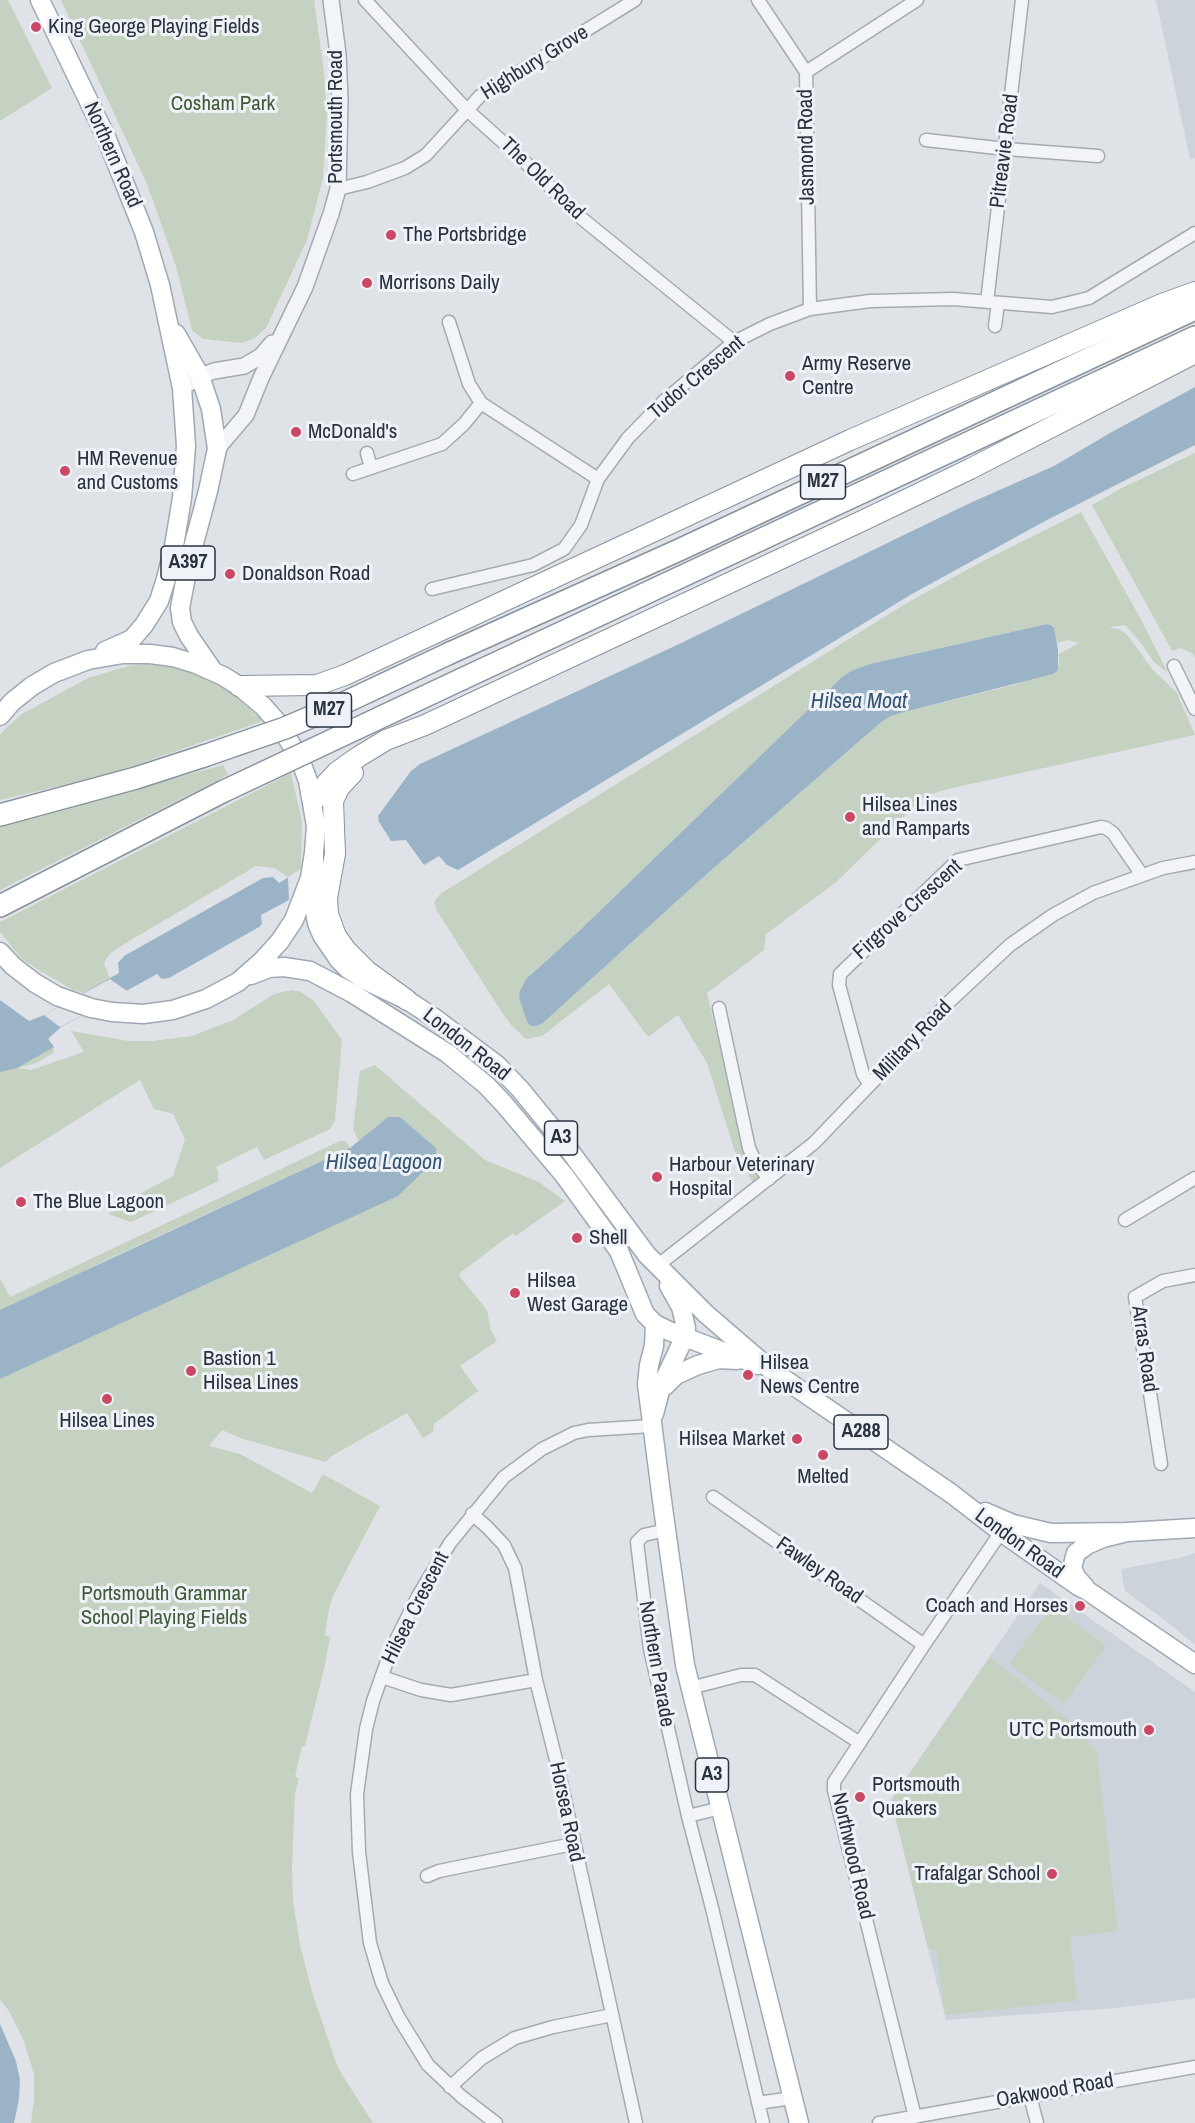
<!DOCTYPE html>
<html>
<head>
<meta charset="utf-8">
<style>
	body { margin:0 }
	canvas { display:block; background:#dfe3e8 }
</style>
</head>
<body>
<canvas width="1195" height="2123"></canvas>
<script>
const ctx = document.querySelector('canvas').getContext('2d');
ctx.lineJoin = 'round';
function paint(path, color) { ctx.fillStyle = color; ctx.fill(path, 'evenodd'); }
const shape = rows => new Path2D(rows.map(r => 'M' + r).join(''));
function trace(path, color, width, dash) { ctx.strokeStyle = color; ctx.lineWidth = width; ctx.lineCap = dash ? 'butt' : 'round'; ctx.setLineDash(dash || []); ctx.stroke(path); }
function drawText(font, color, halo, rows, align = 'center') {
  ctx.font = font + ' "Archivo Narrow",sans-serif'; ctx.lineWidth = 6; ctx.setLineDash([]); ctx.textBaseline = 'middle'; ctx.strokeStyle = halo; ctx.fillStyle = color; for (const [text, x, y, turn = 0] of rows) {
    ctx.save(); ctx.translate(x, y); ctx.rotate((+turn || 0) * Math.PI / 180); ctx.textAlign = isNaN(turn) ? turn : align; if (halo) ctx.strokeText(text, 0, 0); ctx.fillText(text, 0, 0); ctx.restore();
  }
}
paint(shape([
	[1156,0,1195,0,1195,158,1190,159],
	[1195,1553,1195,1645,1166,1621,1125,1591,1121,1569,1179,1558],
	[1040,1583,1195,1692,1195,1998,1117,2008,946,2020,891,1800]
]), '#cdd3da');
paint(shape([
	[0,0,8,0,52,88,0,121],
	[61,0,314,0,324,72,327,115,323,178,307,240,266,328,255,338,242,343,203,339,192,330,176,266,147,184],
	[1195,453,1195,658,1193,654,1181,648,1172,651,1092,505,1122,488],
	[1081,512,1143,623,1168,673,1154,662,1140,642,1125,625,1109,627,1121,630,1129,637,1152,669,1177,693,1195,735,948,789,925,796,835,883,766,934,764,950,707,993,745,1154,760,1179,754,1185,734,1149,707,1063,678,1015,648,1037,609,984,542,1036,526,1039,512,1026,503,1014,437,911,434,902,440,894,905,604,983,561],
	[1047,624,1051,625,1054,628,1057,643,1068,640,1079,643,1059,654,1059,665,1017,684,908,711,891,716,880,723,700,880,543,1023,536,1026,527,1022,519,998,522,987,532,973,578,932,842,677,851,671,870,664],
	[145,664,181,666,226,687,263,721,104,776,0,800,0,735,7,727,22,714,88,678,128,666],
	[223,765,228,775,0,890,0,826],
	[291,773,302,822,301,869,288,877,274,868,256,866,116,949,109,955,104,963,110,979,85,993,73,990,40,971,21,958,0,932,0,922],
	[292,990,301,992,314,1001,342,1040,335,1121,330,1129,264,1160,257,1147,216,1167,219,1175,217,1176,219,1181,131,1222,108,1214,130,1203,132,1198,173,1176,185,1139,173,1114,154,1109,140,1080,0,1168,0,1060,48,1039,54,1047,53,1053,37,1063,18,1068,31,1070,84,1052,71,1031,129,1041,152,1041,192,1036,233,1020,274,994],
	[375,1065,485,1160,539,1182,565,1201,516,1236,513,1233,460,1273,460,1277,487,1310,491,1330,497,1341,460,1366,478,1391,434,1424,433,1432,423,1438,407,1413,330,1457,326,1462,243,1439,222,1430,209,1446,240,1454,312,1493,323,1474,380,1506,333,1596,329,1609,325,1635,330,1637,325,1665,305,1746,302,1746,295,1777,299,1778,295,1794,292,1869,293,1901,300,1945,313,1995,338,2068,373,2123,31,2123,34,2100,34,2074,23,2039,9,2011,0,2000,0,1379,398,1195,436,1159,388,1117,359,1141,355,1134,353,1129,360,1071],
	[340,1141,346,1141,350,1148,102,1262,0,1314,0,1278,10,1297],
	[1052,1606,1106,1646,1064,1704,1009,1664],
	[990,1657,1081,1730,1097,1754,1118,1931,1070,1937,1077,2001,945,2015,936,1950,928,1949,891,1800]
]), '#c6d2c1');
paint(shape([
	[1195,387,1195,445,1045,521,912,594,458,870,447,865,439,856,424,865,406,840,391,841,389,839,289,900,261,915,262,924,259,927,169,978,162,979,157,974,61,1027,48,1039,54,1047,17,1068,0,1072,0,1000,29,1021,44,1015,119,973,118,963,124,956,263,878,273,877,279,883,379,823,378,816,411,771,420,764,677,645,970,503,1054,466,1110,433],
	[1047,624,1051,625,1054,628,1058,650,1058,670,1053,674,908,711,891,716,880,723,700,880,543,1023,536,1026,531,1026,527,1022,519,998,520,991,526,979,578,932,842,677,851,671,870,664],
	[388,1117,400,1117,436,1148,436,1159,398,1196,0,1379,0,1310,350,1148],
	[0,2024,16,2061,20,2080,19,2099,14,2123,0,2123]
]), '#9bb3c7');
paint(shape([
	[379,822,390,839,289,900,288,877],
	[110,979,127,991,60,1027,44,1015]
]), '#dfe3e8');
const minor = shape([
	[365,0,466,109,524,161,580,217,734,342],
	[758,0,806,72,810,309],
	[806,72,917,0],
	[926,140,1006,149,1098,156],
	[338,189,367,182,405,168,426,155,480,96,635,0],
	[987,302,1022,0],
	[449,322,469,384,481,403,598,479],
	[995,326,998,303],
	[367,453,371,468],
	[353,474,442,444,464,424,481,403],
	[432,589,533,565,564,549,581,525,598,479,628,438,665,400,734,342,770,324,810,309,870,301,953,299,1052,307,1089,298,1195,233],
	[1174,666,1195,709],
	[719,1008,749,1148,755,1161,769,1179],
	[870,1085,863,1074,839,985,840,974,958,860,1101,827,1106,828,1113,833,1142,875],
	[1125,1220,1195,1178],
	[657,1266,814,1143,950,1001,1010,945,1053,915,1093,893,1163,868,1195,862],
	[1161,1464,1135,1297,1163,1281,1195,1275],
	[713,1497,924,1645],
	[472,1514,487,1527,504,1545,515,1568,536,1680,558,1768,636,2123],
	[666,1530,644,1535,637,1542,650,1649,688,1816,712,1908,763,2123],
	[382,1677,421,1690,451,1695,536,1680],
	[690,1688,741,1675,755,1675,860,1743],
	[688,1816,721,1808],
	[427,1876,439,1871,573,1844],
	[450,2087,482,2058,515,2038,553,2027,612,2015],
	[1030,2096,1037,2123],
	[758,2103,792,2098],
	[915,2117,834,1790,834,1782,924,1645,1001,1532],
	[496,2123,462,2097,428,2065,399,2018,382,1983,370,1943,359,1852,357,1794,366,1729,373,1701,391,1650,418,1596,450,1543,504,1477,542,1449,574,1433,588,1430,652,1426],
	[879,2123,1195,2067]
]);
const tertiary = shape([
	[182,388,200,376,214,371,244,366,261,356,272,343],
	[217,449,246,415,261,378,305,287,331,214,338,189,340,100,338,54,331,0]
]);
const primary = shape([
	[40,0,106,137,144,232,160,285,182,388,186,446,182,498,174,546,166,579,159,601,144,625,132,639,105,651],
	[176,334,200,376,211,409,217,449,208,491,188,566,180,608,182,622,189,636,213,671],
	[0,716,12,702,32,686,54,673,88,660,123,654,150,654,173,657,196,664,223,676,239,686,263,706,278,723,300,759,308,781,316,826,314,853,310,878,294,920,280,941,262,961,238,982,206,999,173,1010,143,1014,112,1012,91,1008,57,996,35,983,13,966,0,952],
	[314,853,315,912,317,923,322,935,339,960,348,969,365,980,407,1000,433,1017,497,1065,520,1089,561,1139,647,1255,706,1314,771,1370,952,1494,1001,1532,1078,1586,1088,1591,1195,1664],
	[251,975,269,968,284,967,310,971,352,993,447,1053,486,1085,504,1104,564,1175,619,1251,645,1314,655,1324,669,1331,758,1365],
	[655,1324,654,1346,649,1365,647,1384,663,1508,685,1665,799,2123],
	[665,1386,676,1375,698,1365,719,1359,737,1360],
	[654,1414,661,1387,685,1336,686,1328,681,1307,669,1286],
	[985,1512,1013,1524,1051,1533,1127,1532],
	[1085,1587,1076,1577,1072,1568,1076,1553,1087,1545,1103,1538,1127,1532,1195,1528]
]);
const trunk = shape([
	[239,686,317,685,345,675,850,440,1162,304,1195,292],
	[353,773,339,788,333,801,335,854,327,898,328,914,336,936,346,950,367,971,407,1000],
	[313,802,322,788,337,772,358,757,386,740,425,725,864,520,970,469,1195,353]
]);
const motorway = shape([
	[450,653,679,550,1195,309],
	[462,679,1195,337],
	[0,815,136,778,204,756],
	[0,906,222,792]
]);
trace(minor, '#a5aab2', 15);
trace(tertiary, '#a5aab2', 18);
trace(primary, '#9fa8b3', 21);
trace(trunk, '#87929e', 22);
trace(motorway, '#87929e', 24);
trace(minor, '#f2f4f7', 12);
trace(tertiary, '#f2f4f7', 15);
trace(primary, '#fff', 18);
trace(trunk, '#fff', 20);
trace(motorway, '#fff', 21);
const motorwayBridge = shape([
	[204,756,285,728,346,702,450,653],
	[222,792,462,679]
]);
trace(motorwayBridge, '#87929e', 24, []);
trace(motorwayBridge, '#fff', 21);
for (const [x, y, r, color] of [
	[36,27,6,"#ca4863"],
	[391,235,6,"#ca4863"],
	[367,283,6,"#ca4863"],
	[790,376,6,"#ca4863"],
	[296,432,6,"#ca4863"],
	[65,471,6,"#ca4863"],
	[230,574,6,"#ca4863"],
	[850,817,6,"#ca4863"],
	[657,1177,6,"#ca4863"],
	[21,1202,6,"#ca4863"],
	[577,1238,6,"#ca4863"],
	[515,1293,6,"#ca4863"],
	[191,1371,6,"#ca4863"],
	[748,1375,6,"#ca4863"],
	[107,1399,6,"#ca4863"],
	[797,1439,6,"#ca4863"],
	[823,1455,6,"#ca4863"],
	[1080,1606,6,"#ca4863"],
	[1149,1730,6,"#ca4863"],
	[860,1797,6,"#ca4863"],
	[1052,1874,6,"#ca4863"]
]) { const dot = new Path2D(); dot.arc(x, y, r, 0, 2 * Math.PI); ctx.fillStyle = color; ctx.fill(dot); trace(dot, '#eff2f6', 2); }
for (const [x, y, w] of [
	[823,482,45],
	[188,563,54],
	[329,710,45],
	[561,1138,33],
	[861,1432,54],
	[712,1775,33]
]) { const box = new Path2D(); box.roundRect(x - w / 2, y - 17, w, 34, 4.5); ctx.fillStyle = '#eff2f6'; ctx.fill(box); trace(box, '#29323f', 1.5); }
drawText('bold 20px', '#29323f', null, [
	["M27",823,482],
	["A397",188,563],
	["M27",329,710],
	["A3",561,1138],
	["A288",861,1432],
	["A3",712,1775]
]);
drawText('21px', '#29323f', '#eff2f6', [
	["King George Playing Fields",48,27],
	["The Portsbridge",403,235],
	["Morrisons Daily",379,283],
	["Army Reserve",802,364],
	["Centre",802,388],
	["McDonald's",308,432],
	["HM Revenue",77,459],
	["and Customs",77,483],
	["Donaldson Road",242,574],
	["Hilsea Lines",862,805],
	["and Ramparts",862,829],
	["Harbour Veterinary",669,1165],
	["Hospital",669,1189],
	["The Blue Lagoon",33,1202],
	["Shell",589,1238],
	["Hilsea",527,1281],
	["West Garage",527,1305],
	["Bastion 1",203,1359],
	["Hilsea Lines",203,1383],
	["Hilsea",760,1363],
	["News Centre",760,1387],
	["Hilsea Lines",107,1421,"center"],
	["Hilsea Market",785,1439,"right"],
	["Melted",823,1477,"center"],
	["Coach and Horses",1068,1606,"right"],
	["UTC Portsmouth",1137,1730,"right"],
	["Portsmouth",872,1785],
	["Quakers",872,1809],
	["Trafalgar School",1040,1874,"right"]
], 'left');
drawText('21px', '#29323f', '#eff2f6', [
	["Highbury Grove",535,63,-32],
	["Portsmouth Road",336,117,-90],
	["Jasmond Road",807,147,-91],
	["Pitreavie Road",1005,151,-83],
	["Northern Road",112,155,66],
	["The Old Road",542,179,44],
	["Tudor Crescent",697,378,-40],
	["Firgrove Crescent",908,910,-42],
	["Military Road",913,1041,-46],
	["London Road",466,1045,38],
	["Arras Road",1144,1349,82],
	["London Road",1019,1544,36],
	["Fawley Road",819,1571,35],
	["Hilsea Crescent",416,1608,-63],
	["Northern Parade",656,1664,80],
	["Horsea Road",566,1812,78],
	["Northwood Road",852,1856,77],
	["Oakwood Road",1055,2091,-10]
]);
drawText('21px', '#3f5a36', '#eff2f6', [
	["Cosham Park",223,104],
	["Portsmouth Grammar",164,1594],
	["School Playing Fields",164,1618]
]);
drawText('italic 22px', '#345372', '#eff2f6', [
	["Hilsea Moat",859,702],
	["Hilsea Lagoon",384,1163]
]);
</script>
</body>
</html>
